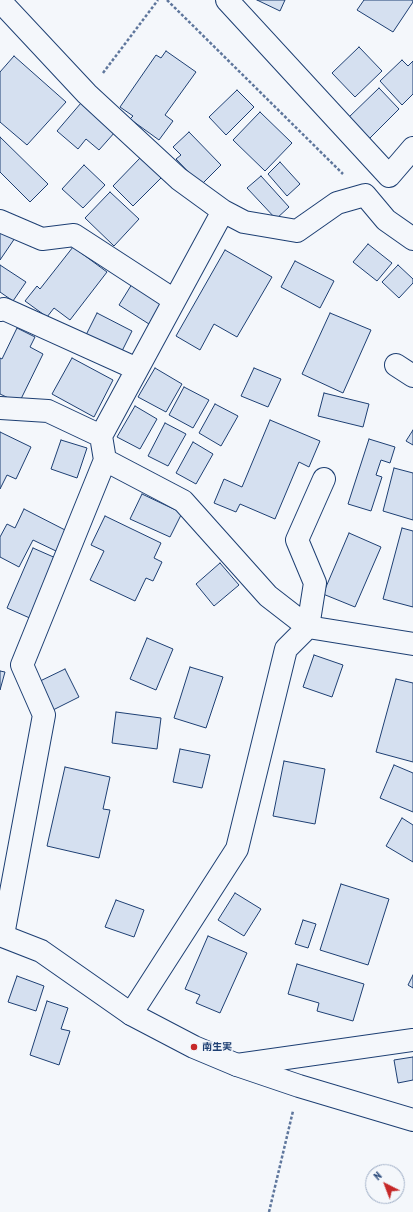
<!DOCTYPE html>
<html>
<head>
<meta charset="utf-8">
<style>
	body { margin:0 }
	#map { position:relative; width:413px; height:1212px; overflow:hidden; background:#f4f7fb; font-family:"PT Sans Narrow",sans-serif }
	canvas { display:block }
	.north { position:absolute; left:365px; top:1164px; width:40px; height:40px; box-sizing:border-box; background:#f4f7fb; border:1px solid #9eadc5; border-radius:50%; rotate:318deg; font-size:11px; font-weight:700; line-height:16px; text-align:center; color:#1d3f73 }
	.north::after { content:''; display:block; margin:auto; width:14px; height:18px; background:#c62828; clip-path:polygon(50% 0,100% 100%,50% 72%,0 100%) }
</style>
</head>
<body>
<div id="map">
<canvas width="413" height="1212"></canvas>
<div class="north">N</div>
</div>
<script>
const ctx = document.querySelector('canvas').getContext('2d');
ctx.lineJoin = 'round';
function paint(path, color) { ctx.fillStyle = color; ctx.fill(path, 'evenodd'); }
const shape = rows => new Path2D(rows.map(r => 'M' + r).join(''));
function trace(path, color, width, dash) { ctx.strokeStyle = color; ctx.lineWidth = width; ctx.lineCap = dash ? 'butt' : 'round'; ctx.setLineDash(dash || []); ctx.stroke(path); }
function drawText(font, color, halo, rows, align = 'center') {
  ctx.font = font + ' "PT Sans Narrow","Noto Sans JP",sans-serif'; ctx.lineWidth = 3; ctx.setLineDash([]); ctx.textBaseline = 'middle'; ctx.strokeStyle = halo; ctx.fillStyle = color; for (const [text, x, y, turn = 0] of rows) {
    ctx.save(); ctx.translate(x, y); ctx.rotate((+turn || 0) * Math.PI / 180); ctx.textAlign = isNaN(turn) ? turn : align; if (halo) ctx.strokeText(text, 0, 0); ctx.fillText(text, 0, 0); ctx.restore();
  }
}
const building = shape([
	[257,0,285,0,280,11,257,0],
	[364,0,412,0,413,2,393,32,357,10,364,0],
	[359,47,382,71,355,97,332,73,359,47],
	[166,51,196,72,165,115,173,121,159,140,130,119,133,116,120,107,156,55,161,58,166,51],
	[14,56,66,102,27,145,0,122,0,72,14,56],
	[402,60,408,66,413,61,413,94,402,105,380,81,402,60],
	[379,88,399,109,368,140,347,119,379,88],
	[237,90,254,107,226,135,209,117,237,90],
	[81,103,115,132,99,150,86,139,78,149,57,131,81,103],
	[260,112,292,143,265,171,233,140,260,112],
	[189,132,221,165,201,185,176,159,181,155,173,147,189,132],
	[0,137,48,184,30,202,0,172,0,137],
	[141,157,162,177,133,206,113,186,141,157],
	[280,162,300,184,287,196,268,174,280,162],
	[84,165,105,185,83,208,62,189,84,165],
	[261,176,289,207,276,219,247,188,261,176],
	[110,192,139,219,114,246,85,218,110,192],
	[0,228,15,238,0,260,0,228],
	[368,244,392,263,377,281,353,262,368,244],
	[73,247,107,272,70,320,54,308,47,317,25,301,37,286,40,289,73,247],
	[225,250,272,277,237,337,214,324,200,350,176,336,225,250],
	[295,261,334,281,320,308,281,287,295,261],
	[0,265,26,282,13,301,0,292,0,265],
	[398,265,413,279,413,283,399,298,382,282,398,265],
	[132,284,162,303,149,324,119,305,132,284],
	[97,313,132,331,119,357,84,339,97,313],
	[330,313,371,330,343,393,302,374,330,313],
	[17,328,35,337,30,347,43,354,19,403,0,394,0,358,2,359,17,328],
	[72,358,113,380,94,417,52,394,72,358],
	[155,368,182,384,166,412,138,397,155,368],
	[254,368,281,379,268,407,241,396,254,368],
	[184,387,209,400,193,428,169,415,184,387],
	[324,393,369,404,363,427,318,416,324,393],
	[215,404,238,416,221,446,199,433,215,404],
	[135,406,157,419,140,449,117,437,135,406],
	[270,420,320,441,309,467,299,462,275,519,240,504,236,512,214,503,224,479,242,487,270,420],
	[165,423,186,434,168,466,148,456,165,423],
	[413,430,413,445,406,441,413,430],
	[0,432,31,447,16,479,7,475,0,489,0,432],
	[369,439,395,447,390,463,381,460,376,475,382,477,371,511,348,504,369,439],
	[61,440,87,448,77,478,51,469,61,440],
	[193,442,213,454,196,484,176,473,193,442],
	[394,468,413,473,413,520,383,511,394,468],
	[142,494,182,513,170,537,130,519,142,494],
	[24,509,67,531,56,551,33,540,19,567,0,557,0,537,7,524,15,528,24,509],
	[105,516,161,543,154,558,162,562,153,581,146,578,135,601,90,580,104,551,91,545,105,516],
	[402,528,413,531,413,607,383,599,402,528],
	[349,533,381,547,355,607,323,594,349,533],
	[33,548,58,559,32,619,7,608,33,548],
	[220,563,239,585,214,606,196,584,220,563],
	[147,638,173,649,156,690,130,679,147,638],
	[314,655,343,665,332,697,303,687,314,655],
	[190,667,223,677,206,728,174,718,190,667],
	[65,669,79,697,51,711,36,683,65,669],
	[0,671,5,672,0,690,0,671],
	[396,679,413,683,413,762,376,752,396,679],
	[116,712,161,718,157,749,112,743,116,712],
	[180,749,210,755,202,788,173,782,180,749],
	[284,761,325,769,315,824,273,816,284,761],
	[394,765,413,773,413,812,380,798,394,765],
	[65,767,110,777,103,809,110,810,99,858,47,846,65,767],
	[402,818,413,825,413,862,386,846,402,818],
	[341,884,389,899,368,965,320,950,341,884],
	[235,893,261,909,244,936,218,920,235,893],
	[116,900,144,910,134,937,105,927,116,900],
	[303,920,316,924,308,948,295,944,303,920],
	[208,936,247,953,220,1013,196,1003,200,995,185,989,208,936],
	[297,964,364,984,353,1021,317,1011,319,1003,288,994,297,964],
	[413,975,413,988,408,985,413,975],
	[17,976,44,986,36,1011,8,1002,17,976],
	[47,1001,68,1008,61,1029,70,1031,59,1065,30,1055,47,1001],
	[413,1057,413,1080,398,1083,394,1060,413,1057]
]);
paint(building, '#d5e0f0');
trace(building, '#1d3f73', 1);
const minor = shape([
	[227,0,389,176,413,148],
	[0,1,87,94,179,179,223,211,244,222,297,231,337,203,365,195,386,220,413,239],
	[0,221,42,239,74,235,174,300],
	[0,310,4,309,137,369],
	[396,365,413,376],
	[0,408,48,411,101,436,105,460,22,665,44,715,3,935],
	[101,436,223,211],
	[105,460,183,501,268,596,308,627,286,649,237,849,131,1014],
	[324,479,297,540,315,583,308,627,413,644],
	[237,1065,413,1040]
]);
const tertiary = shape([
	[0,935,41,951,131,1014,194,1047,237,1065,299,1086,413,1120]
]);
trace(minor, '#1d3f73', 24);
trace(tertiary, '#1d3f73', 24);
trace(shape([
	[167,0,343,174],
	[103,73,158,0],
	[269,1212,293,1111]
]), '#5e769c', 2.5, [3, 2]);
trace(minor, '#f4f7fb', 22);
trace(tertiary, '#f4f7fb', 22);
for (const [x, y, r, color] of [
	[194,1047,4,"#c62828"]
]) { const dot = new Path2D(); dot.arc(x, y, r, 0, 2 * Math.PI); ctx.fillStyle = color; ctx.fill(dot); trace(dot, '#f4f7fb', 1.5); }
drawText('bold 10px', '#1d3f73', '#f4f7fb', [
	["南生実",202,1047]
], 'left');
</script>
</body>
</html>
